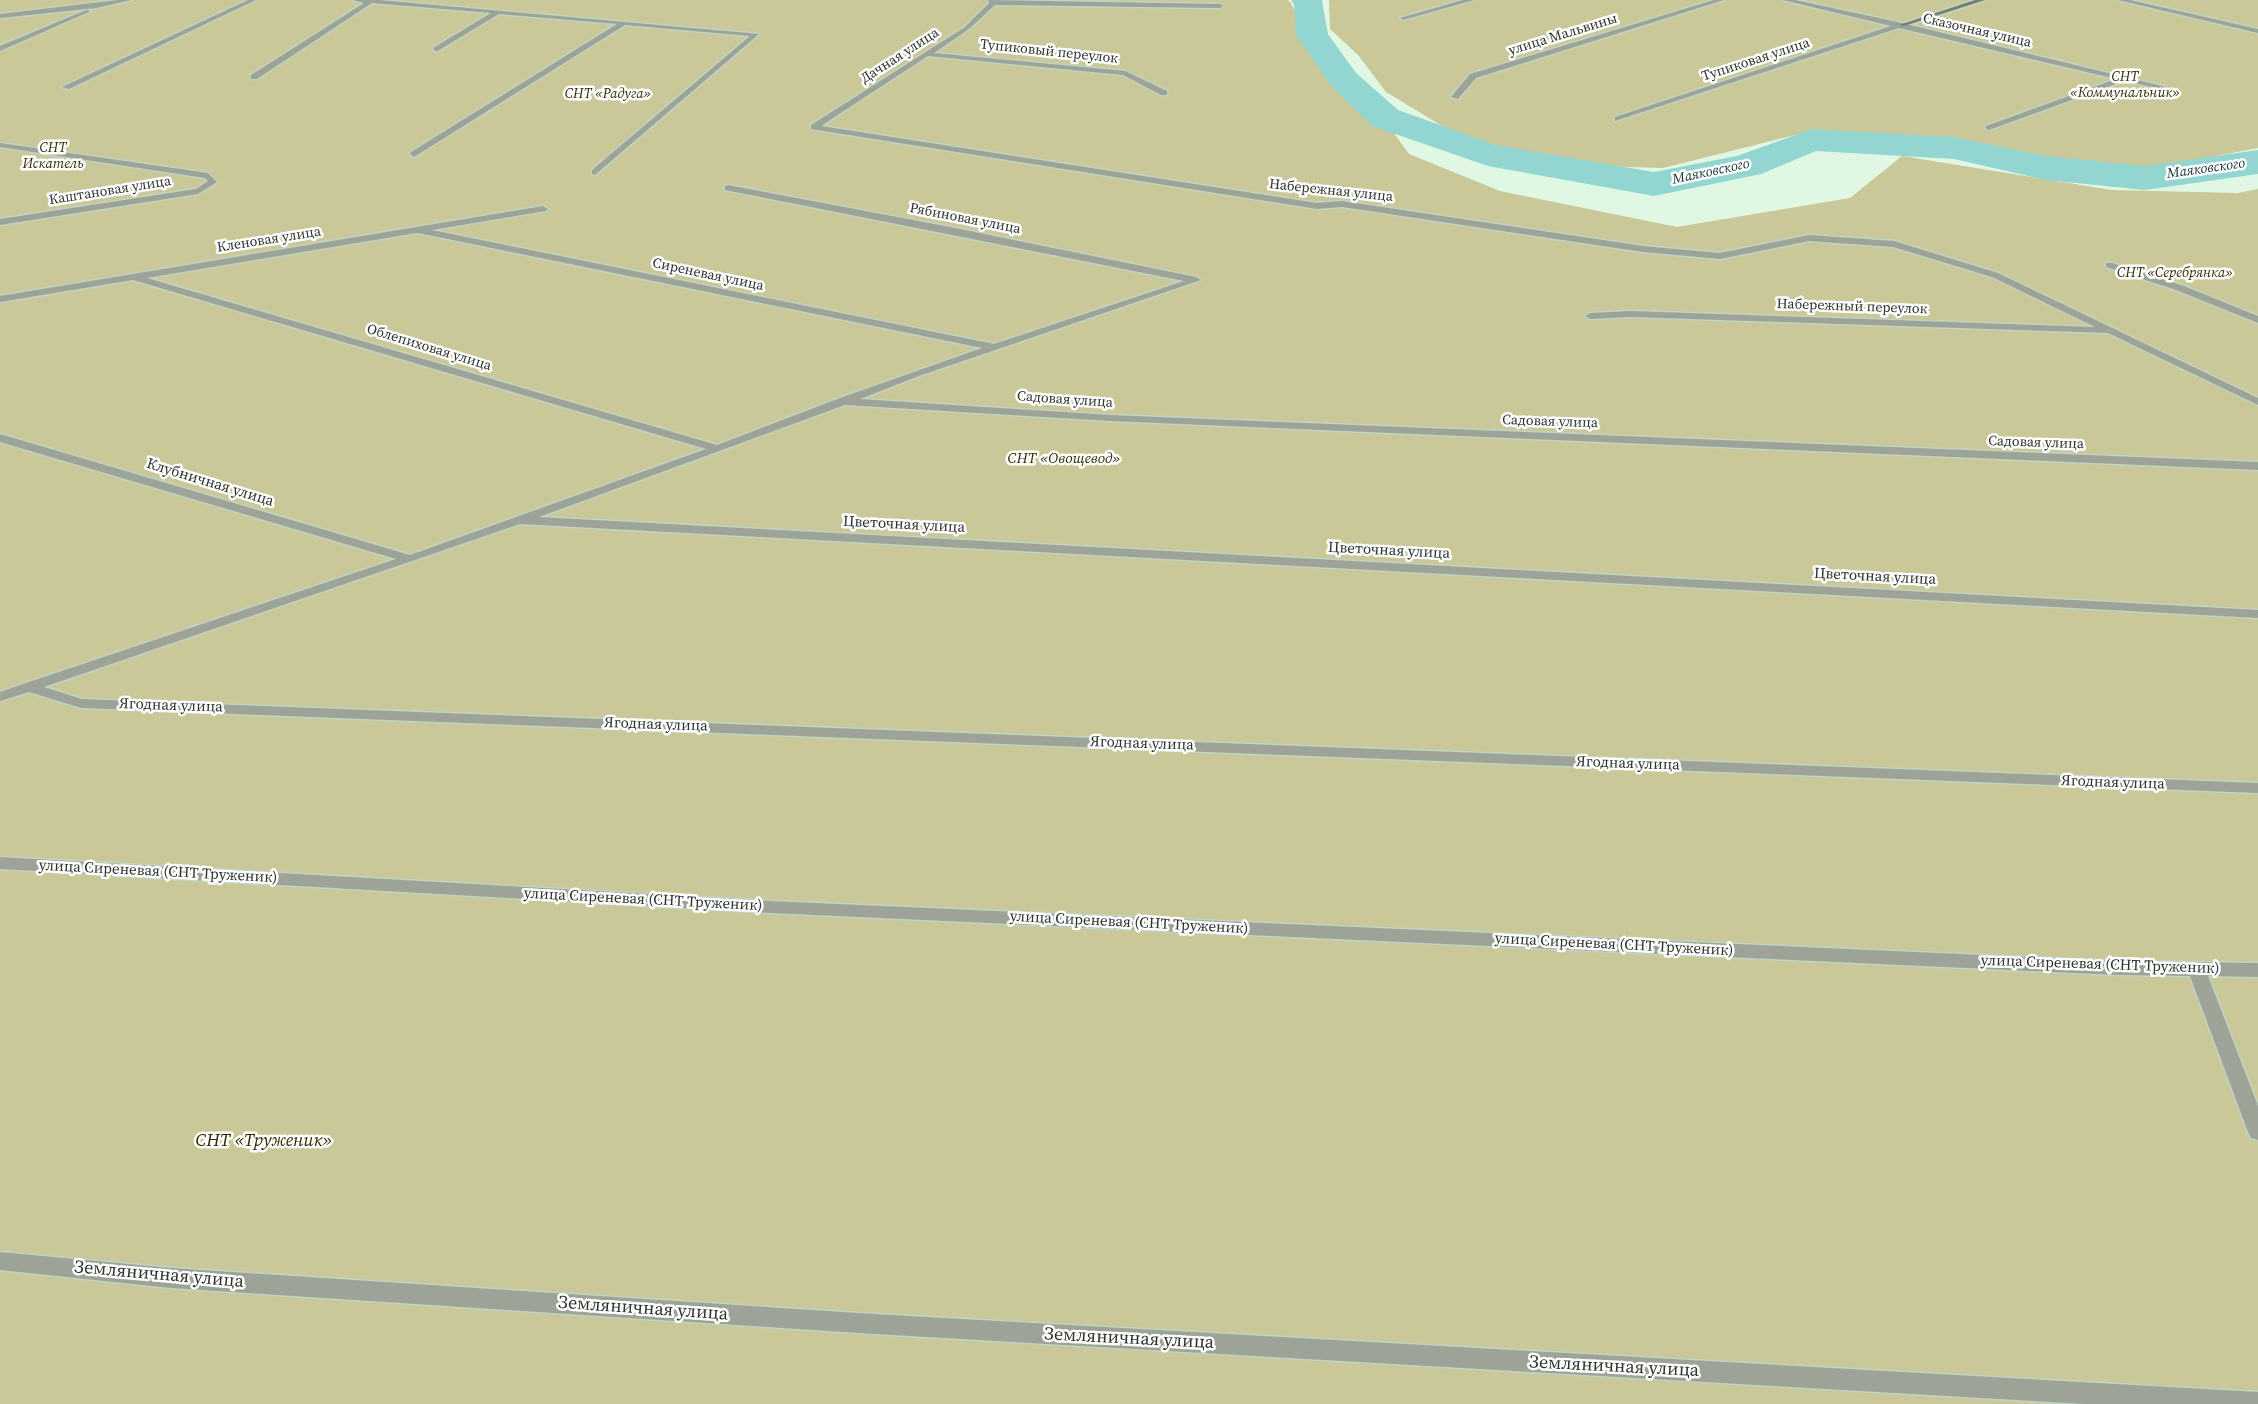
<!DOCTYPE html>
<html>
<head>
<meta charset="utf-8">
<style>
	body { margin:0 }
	canvas { display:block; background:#e0f8e3 }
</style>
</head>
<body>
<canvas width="2258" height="1404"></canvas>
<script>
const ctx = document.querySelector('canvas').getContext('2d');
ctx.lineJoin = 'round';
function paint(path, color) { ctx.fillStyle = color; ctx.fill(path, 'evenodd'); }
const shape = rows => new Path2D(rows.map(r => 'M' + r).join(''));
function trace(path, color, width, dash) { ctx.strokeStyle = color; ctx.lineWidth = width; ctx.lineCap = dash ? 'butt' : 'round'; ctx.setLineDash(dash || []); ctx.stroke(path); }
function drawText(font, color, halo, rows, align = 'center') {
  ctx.font = font + ' "Source Serif 4",serif'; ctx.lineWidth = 5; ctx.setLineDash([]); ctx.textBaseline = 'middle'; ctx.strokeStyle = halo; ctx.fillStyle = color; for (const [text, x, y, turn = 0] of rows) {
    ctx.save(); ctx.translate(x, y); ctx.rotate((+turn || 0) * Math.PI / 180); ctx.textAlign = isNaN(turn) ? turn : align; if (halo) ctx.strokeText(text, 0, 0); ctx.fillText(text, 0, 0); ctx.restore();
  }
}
paint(shape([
	[0,0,1288,0,1291,3,1324,69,1357,92,1388,125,1409,154,1500,191,1677,227,1850,198,1902,156,2112,190,2238,193,2258,189,2258,1404,0,1404],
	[1329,0,2258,0,2258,148,2131,172,2025,159,1936,138,1815,130,1663,168,1625,167,1531,154,1457,135,1386,92,1358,55,1330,29]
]), '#cac798');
paint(shape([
	[1291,0,1322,0,1328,34,1356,73,1398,110,1496,145,1654,172,1737,156,1812,129,1954,137,2046,156,2145,166,2258,150,2258,174,2145,190,2046,180,1954,159,1816,151,1761,174,1654,196,1488,166,1372,126,1332,87,1296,35,1294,4,1291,0]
]), '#92d5d1');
const street = shape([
	[118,0,132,0,96,8,0,18,0,14,118,0],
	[248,0,256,0,69,89,62,87,248,0],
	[353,0,379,0,759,34,595,175,592,174,592,170,750,36,625,25,414,157,410,154,411,152,617,24,499,14,436,52,433,48,491,13,372,3,257,79,251,79,251,75,364,3,353,0],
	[988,0,1220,4,1223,6,1220,8,995,5,969,29,934,53,1125,71,1167,91,1167,95,1161,95,1123,75,928,56,821,126,1317,203,1342,201,1643,246,1720,253,1809,235,1894,241,1998,273,2258,398,2258,405,2108,333,1631,317,1590,319,1585,316,1590,313,1631,311,2095,327,1992,277,1893,247,1809,241,1720,259,1643,252,1342,207,1317,209,811,129,811,125,965,27,989,3,988,0],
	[1463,0,1474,0,1403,20,1400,18,1463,0],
	[1714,0,1724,0,1476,78,1458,99,1451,97,1470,74,1714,0],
	[1783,0,1795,0,1902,23,2166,87,2162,89,2124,81,1989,130,1985,128,1986,126,2116,79,1899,28,1615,121,1615,117,1891,26,1783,0],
	[2118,0,2130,0,2258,29,2258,33,2118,0],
	[86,10,91,11,0,51,0,46,86,10],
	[0,143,208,173,217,182,198,194,0,225,0,219,196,189,208,181,205,178,0,147,0,143],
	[728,185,950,227,1196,277,1201,280,919,376,860,399,1110,415,2258,462,2258,470,1110,421,845,405,539,517,2258,610,2258,618,520,524,44,687,82,699,2258,783,2258,793,81,708,29,692,0,701,0,692,23,684,396,559,0,442,0,434,410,555,706,449,133,280,0,302,0,296,543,206,548,209,546,211,432,230,994,344,1184,281,725,190,725,186,728,185],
	[417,233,418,233,982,348,837,399,717,445,147,278,417,233],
	[2106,263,2112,263,2184,286,2258,316,2258,323,2176,290,2106,267,2106,263],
	[0,857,771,901,2118,961,2258,963,2258,977,2208,976,2258,1106,2258,1140,2251,1138,2248,1132,2190,976,2118,975,771,913,0,869,0,857],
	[0,1252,171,1268,874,1314,2258,1392,2258,1404,2085,1404,874,1334,171,1288,0,1270,0,1252]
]);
const secondary = shape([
	[1975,0,1985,0,1904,26,1899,25,1975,0]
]);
trace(street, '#bfd5c2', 3);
trace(secondary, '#bfd5c2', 3);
paint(street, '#9ea398');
paint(secondary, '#777e6e');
drawText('14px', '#2a332b', '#fff', [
	["Сказочная улица",1977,31,13],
	["улица Мальвины",1563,35,-17],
	["Тупиковый переулок",1049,52,6],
	["Дачная улица",900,56,-33],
	["Тупиковая улица",1756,60,-18],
	["Каштановая улица",110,191,-9],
	["Набережная улица",1331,191,6],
	["Рябиновая улица",965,219,11],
	["Кленовая улица",269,240,-9],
	["Сиреневая улица",708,275,12],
	["Набережный переулок",1852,307,2],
	["Облепиховая улица",429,348,17],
	["Садовая улица",1065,400,4],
	["Садовая улица",1550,422,2],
	["Садовая улица",2036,443,2]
]);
drawText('italic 14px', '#302c03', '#fff', [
	["СНТ",2125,77],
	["«Коммунальник»",2125,93],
	["СНТ «Радуга»",608,94],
	["СНТ",53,148],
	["Искатель",53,164],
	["СНТ «Серебрянка»",2175,273]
]);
drawText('italic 14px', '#0e302f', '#fff', [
	["Маяковского",2206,169,-8],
	["Маяковского",1711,172,-12]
]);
drawText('italic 15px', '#302c03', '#fff', [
	["СНТ «Овощевод»",1064,459]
]);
drawText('15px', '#2a332b', '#fff', [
	["Клубничная улица",210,483,17],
	["Цветочная улица",904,525,3],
	["Цветочная улица",1389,551,3],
	["Цветочная улица",1875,577,3],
	["Ягодная улица",171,706,2],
	["Ягодная улица",656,725,2],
	["Ягодная улица",1142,744,2],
	["Ягодная улица",1628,764,2],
	["Ягодная улица",2113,783,2],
	["улица Сиреневая (СНТ Труженик)",158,872,3],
	["улица Сиреневая (СНТ Труженик)",643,900,3],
	["улица Сиреневая (СНТ Труженик)",1129,923,3],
	["улица Сиреневая (СНТ Труженик)",1614,945,3],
	["улица Сиреневая (СНТ Труженик)",2100,965,2]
]);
drawText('italic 18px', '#302c03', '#fff', [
	["СНТ «Труженик»",264,1141]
]);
drawText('18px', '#2a332b', '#fff', [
	["Земляничная улица",159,1275,5],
	["Земляничная улица",643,1309,4],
	["Земляничная улица",1129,1339,3],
	["Земляничная улица",1614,1367,3]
]);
</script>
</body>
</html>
